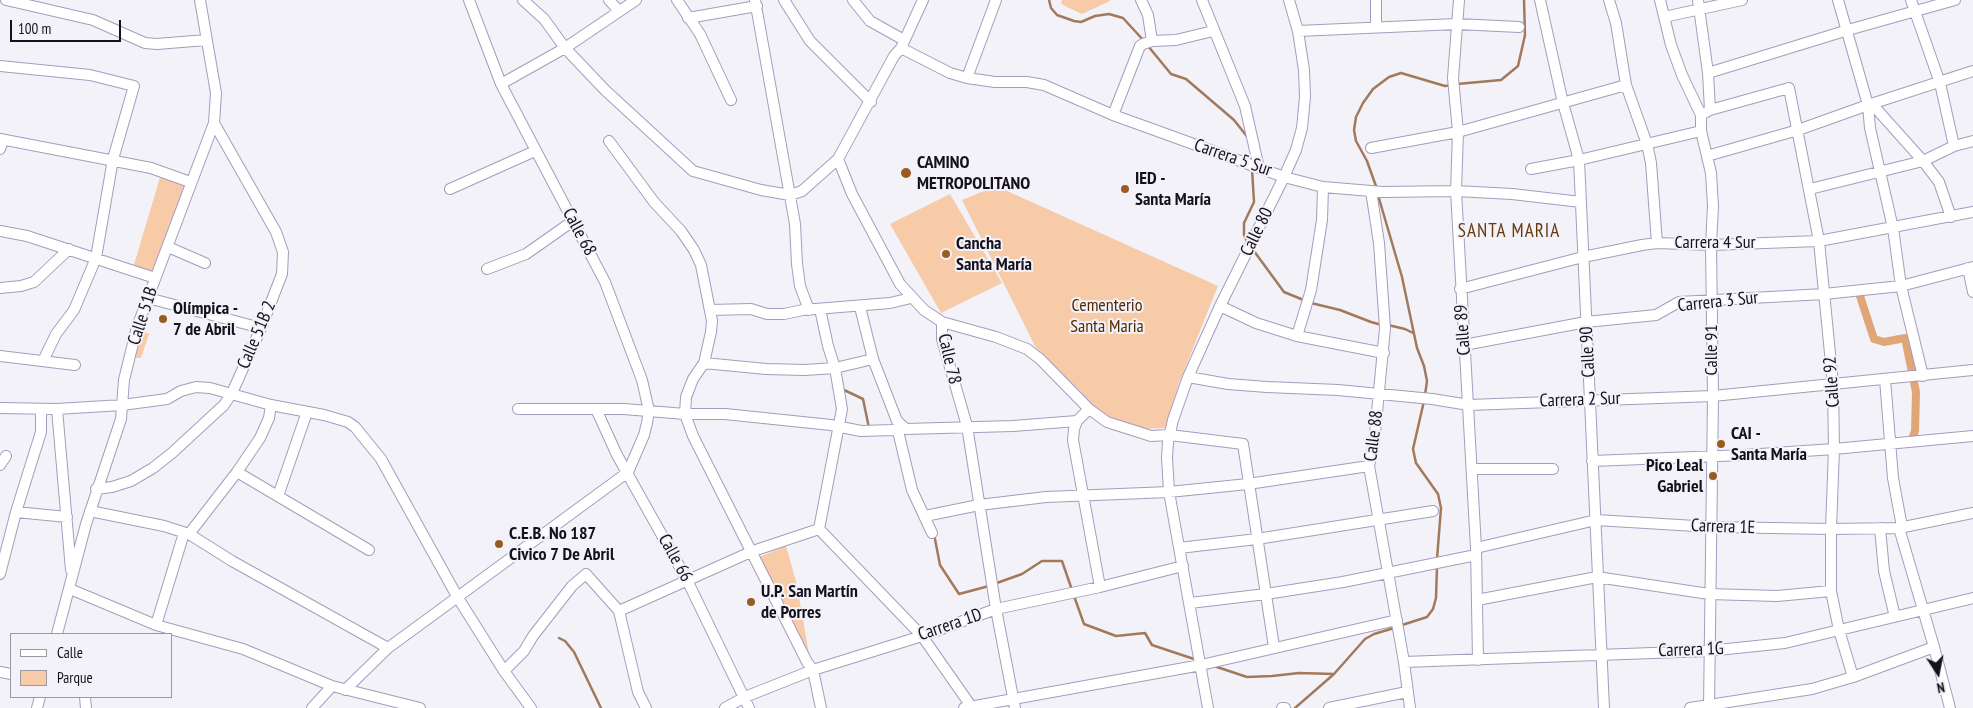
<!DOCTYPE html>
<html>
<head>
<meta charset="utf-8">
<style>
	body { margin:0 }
	#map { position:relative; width:1973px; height:708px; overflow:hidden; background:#f4f2f9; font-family:"PT Sans Narrow",sans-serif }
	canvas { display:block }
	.legend { position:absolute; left:10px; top:633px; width:162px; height:65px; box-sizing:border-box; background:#f4f2f9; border:1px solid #9a98a1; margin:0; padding:6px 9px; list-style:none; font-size:15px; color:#14101c }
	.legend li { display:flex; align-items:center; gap:10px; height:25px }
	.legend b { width:25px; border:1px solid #9a98a1 }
	.north { position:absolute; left:1913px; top:648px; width:50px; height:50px; -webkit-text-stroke:4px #f4f2f9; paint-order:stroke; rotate:169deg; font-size:14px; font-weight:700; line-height:20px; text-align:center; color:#14101c }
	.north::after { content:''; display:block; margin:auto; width:18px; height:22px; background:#14101c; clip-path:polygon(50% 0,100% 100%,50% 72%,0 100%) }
	.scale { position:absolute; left:10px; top:20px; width:111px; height:22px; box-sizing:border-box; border:2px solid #14101c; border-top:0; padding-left:6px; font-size:15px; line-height:18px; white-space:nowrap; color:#14101c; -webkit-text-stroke:4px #f4f2f9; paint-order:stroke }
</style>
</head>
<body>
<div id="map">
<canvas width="1973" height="708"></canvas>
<ul class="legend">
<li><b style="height:6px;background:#fff"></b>Calle</li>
<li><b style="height:14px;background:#f7caa8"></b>Parque</li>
</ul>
<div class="north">N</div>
<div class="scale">100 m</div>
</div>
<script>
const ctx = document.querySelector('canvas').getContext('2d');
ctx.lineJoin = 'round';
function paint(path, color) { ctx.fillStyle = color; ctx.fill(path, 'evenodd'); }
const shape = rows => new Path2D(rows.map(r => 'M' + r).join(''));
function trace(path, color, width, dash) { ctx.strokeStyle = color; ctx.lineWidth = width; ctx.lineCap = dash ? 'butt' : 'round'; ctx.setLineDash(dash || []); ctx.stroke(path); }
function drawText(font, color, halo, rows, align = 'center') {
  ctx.font = font + ' "PT Sans Narrow",sans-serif'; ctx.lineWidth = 4; ctx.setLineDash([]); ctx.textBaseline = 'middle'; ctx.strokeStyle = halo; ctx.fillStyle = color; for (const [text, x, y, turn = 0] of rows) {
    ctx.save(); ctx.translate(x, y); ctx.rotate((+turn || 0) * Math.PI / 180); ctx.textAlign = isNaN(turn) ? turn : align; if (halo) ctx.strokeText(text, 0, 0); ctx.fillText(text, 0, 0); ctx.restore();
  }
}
paint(shape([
	[1062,0,1110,0,1110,1,1082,14,1061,4],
	[161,174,186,183,154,275,133,268],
	[996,186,1218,286,1179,383,1165,428,1140,429,1116,422,1093,407,1035,346,962,200],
	[950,194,1002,283,941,313,890,224],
	[142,331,149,334,141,358,137,358,134,357],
	[786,546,797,585,810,660,759,557]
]), '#f7caa8');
trace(shape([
	[1049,0,1051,8,1057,15,1074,21,1081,22,1095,16,1109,14,1123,18,1145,42],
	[1148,46,1171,74,1186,79,1234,120,1249,139],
	[1457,84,1501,80,1518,66,1525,35,1524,0],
	[1377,189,1367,161,1356,141,1354,130,1356,117,1363,103,1373,89,1389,77,1401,73,1445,86,1451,85],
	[1378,195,1402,277,1417,348,1424,366,1427,381,1425,395],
	[1248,243,1244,235,1244,223,1254,202,1252,169],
	[1251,247,1284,292,1306,301],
	[1311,303,1340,310,1371,322,1382,325],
	[1388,325,1405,329,1413,333],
	[842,389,863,399,869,428],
	[1424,401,1413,449,1416,463,1438,494,1441,508,1437,559],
	[934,534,940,565,959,594,989,586],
	[994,584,1022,574,1042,561,1062,561,1072,590],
	[1074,596,1084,624,1116,636,1145,633,1152,645,1197,660],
	[1399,626,1427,617,1433,609,1436,598,1437,567],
	[559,638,565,641,574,652,601,708],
	[1214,666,1247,677,1272,676,1299,673,1334,674],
	[1295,708,1334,674,1365,639,1374,634,1394,628]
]), '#a3795c', 2.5);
trace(shape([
	[1860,296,1874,339,1884,342,1905,338,1916,392,1915,431,1912,439]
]), '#e0a678', 8);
const minor = shape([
	[6,0,93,20,145,43,157,44,206,40],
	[523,0,544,19,565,48,605,90,693,171,761,190,790,195,802,191,838,159,894,56,901,48,923,0],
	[609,0,619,11],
	[677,0,700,34,731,100],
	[755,0,795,224,797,264,800,286,809,310],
	[784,0,810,41,871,102],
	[853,0,870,21,904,40],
	[1141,0,1148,15,1152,41],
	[1202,0,1245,106,1259,168],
	[1376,0,1376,26],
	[1459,0,1453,78,1458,132,1456,191,1476,548,1478,660],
	[1540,0,1563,103,1579,160,1604,708],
	[1609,0,1616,23,1626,85,1647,144,1651,163,1657,243],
	[1660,0,1671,45,1682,75,1701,115,1701,131,1711,173,1713,206,1711,245,1713,396,1709,708],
	[1698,0,1708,73,1710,110],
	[1838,0,1868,105,1870,128,1893,228,1901,286,1923,376],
	[1911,0,1940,83,1954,146],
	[1664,17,1742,0],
	[688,18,757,6],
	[1298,31,1457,24,1519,27],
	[901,48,950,73,967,78,995,82,1027,82,1044,85,1113,115,1152,129,1284,177,1323,187,1383,192,1456,191,1512,194,1581,202],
	[0,66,90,75,134,86,113,159,96,258,74,310,56,334,43,361],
	[1708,73,1848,30,1955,0],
	[967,78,996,0],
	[501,84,565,48,636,0],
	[1872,104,1923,161,1939,182,1951,217],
	[1113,115,1140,46,1143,44,1152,41,1176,40,1213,31],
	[1701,115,1710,110,1789,88,1819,241,1833,384,1834,449,1831,529,1831,591,1839,630,1853,677],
	[0,139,151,168,190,182],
	[609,141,654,202,681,231,694,250,701,265,712,321,711,332,704,363,693,379,686,397,685,414,693,436,807,662,813,670,821,708],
	[1371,148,1458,132,1626,85],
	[0,149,3,140],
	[1707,156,1798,130,1868,105,1973,71],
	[838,159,852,194,900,284,924,310,942,322,996,337,1027,349,1040,359,1089,409,1107,422,1151,436,1170,435,1243,444,1274,647],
	[1531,169,1579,160,1701,131],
	[450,189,535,151],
	[1810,189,1923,161,1954,146,1973,141],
	[1371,191,1379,243,1385,328,1374,444,1369,466,1404,662,1410,708],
	[0,231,27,236,155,278],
	[168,247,205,263],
	[1968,268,1973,292],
	[487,269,526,254,573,221],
	[0,288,21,286,34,282,69,249],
	[1460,289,1583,257,1642,245,1657,243,1711,245,1819,241,1973,212],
	[148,298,261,328],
	[1220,306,1256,323,1297,336,1384,353],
	[860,307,873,359,897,421,906,429,1013,426,1077,421,1089,409],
	[710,310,751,309,767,314,784,314,803,310,890,303,911,298],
	[942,322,942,339,967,426,996,609,1015,708],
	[1297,336,1311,290,1322,220,1323,187],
	[1464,345,1586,322,1656,315,1679,302,1824,294,1901,286,1973,267],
	[0,356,75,365],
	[704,363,766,369,805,370,835,368,873,359],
	[1188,377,1228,384,1267,387,1338,390,1432,399,1469,405,1713,396,1973,370],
	[1885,379,1893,478,1902,527],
	[0,408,57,409,122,405,167,399,181,391,196,387,210,388,271,405,324,415,348,422,355,427,381,459,458,598,504,671,531,708],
	[57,409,71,570],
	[518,409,624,409,685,414,725,414,831,425,861,431,893,430,898,431,912,490,932,533],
	[596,409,617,455,687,580,749,708],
	[1077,421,1074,429,1073,440,1100,587],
	[1592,461,1745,455,1834,449,1973,436],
	[0,465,6,456],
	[1472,469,1553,469],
	[237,472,369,550],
	[96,489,112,487,131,481,153,468,172,453,224,405,232,393,261,328,282,274,283,252,276,232,214,123],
	[278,496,307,412],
	[90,511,164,526,189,534,232,561,388,648],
	[16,512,67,517],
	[925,516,979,505,1046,497,1169,492,1248,484,1369,466],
	[1880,528,1884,571,1895,617],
	[1899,528,1934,647,1950,708],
	[819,529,922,636,971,706],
	[819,529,842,409,835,368,828,346,820,309],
	[189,534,237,472,260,438,269,418,271,405],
	[1179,548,1257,539,1433,511],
	[1476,548,1596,520,1712,527,1831,529,1899,528,1973,513],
	[0,574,16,512,41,432,41,409],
	[70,589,156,625,243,649,332,686,420,708],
	[1477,600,1597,577,1709,594,1777,596,1831,591],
	[1190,603,1266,594,1343,582,1476,555],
	[619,611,753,551,819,529],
	[156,625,184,533],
	[57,634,86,524,121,419,124,380,137,327,214,123,216,93,200,0],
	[1404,662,1708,651,1785,643,1973,598],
	[504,671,524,651,533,636,572,586,586,574,619,611,638,692,646,708],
	[0,672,11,674],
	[345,690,388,648,628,472,644,435,647,423,649,411,642,380,605,282,501,84,469,0],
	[85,697,86,708],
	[37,708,40,697],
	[312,708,332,686],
	[725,708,745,697,813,670,922,636,996,609,1100,587,1183,566],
	[964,708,1201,665,1397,620],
	[1208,708,1169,492,1167,457,1168,442,1173,420,1188,377,1220,306,1284,177,1296,150,1302,128,1305,97,1304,70,1298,31,1289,0],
	[1282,708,1285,708],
	[1329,708,1407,692],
	[1690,708,1812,689,1853,677,1934,647]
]);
trace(minor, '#a49cbe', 12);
trace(minor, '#fff', 10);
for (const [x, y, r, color] of [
	[906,173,6,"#9a5b22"],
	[1125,189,5,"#9a5b22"],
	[946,254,5,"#9a5b22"],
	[163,319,5,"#9a5b22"],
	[1721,444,5,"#9a5b22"],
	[1713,476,5,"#9a5b22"],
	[499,544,5,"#9a5b22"],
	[751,602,5,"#9a5b22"]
]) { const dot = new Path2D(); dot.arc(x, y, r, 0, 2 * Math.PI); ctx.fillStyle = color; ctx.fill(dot); trace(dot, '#f4f2f9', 2); }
drawText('18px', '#14101c', '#f4f2f9', [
	["Carrera 5 Sur",1233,158,19],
	["Calle 68",579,232,62],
	["Calle 80",1257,232,-64],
	["Carrera 4 Sur",1715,243],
	["Carrera 3 Sur",1718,302,-6],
	["Calle 51B",143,316,-72],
	["Calle 89",1463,330,-94],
	["Calle 51B 2",257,335,-67],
	["Calle 91",1712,350,-90],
	["Calle 90",1588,352,-93],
	["Calle 78",949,359,77],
	["Calle 92",1832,382,-94],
	["Carrera 2 Sur",1580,400,-2],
	["Calle 88",1374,436,-83],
	["Carrera 1E",1723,527,2],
	["Calle 66",675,558,61],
	["Carrera 1D",950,625,-19],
	["Carrera 1G",1691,650,-2]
]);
drawText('bold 18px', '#14101c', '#f4f2f9', [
	["CAMINO",917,163],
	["METROPOLITANO",917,184],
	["IED -",1135,179],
	["Santa María",1135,200],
	["Cancha",956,244],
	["Santa María",956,265],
	["Olímpica -",173,309],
	["7 de Abril",173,330],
	["CAI -",1731,434],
	["Santa María",1731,455],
	["Pico Leal",1703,466,"right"],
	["Gabriel",1703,487,"right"],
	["C.E.B. No 187",509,534],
	["Civico 7 De Abril",509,555],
	["U.P. San Martín",761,592],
	["de Porres",761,613]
], 'left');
drawText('18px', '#502a05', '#f4f2f9', [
	["Cementerio",1107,306],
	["Santa Maria",1107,327]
]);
ctx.letterSpacing = '1px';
drawText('19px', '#663b14', '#f4f2f9', [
	["SANTA MARIA",1509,232]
]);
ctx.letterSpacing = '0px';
</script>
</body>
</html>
